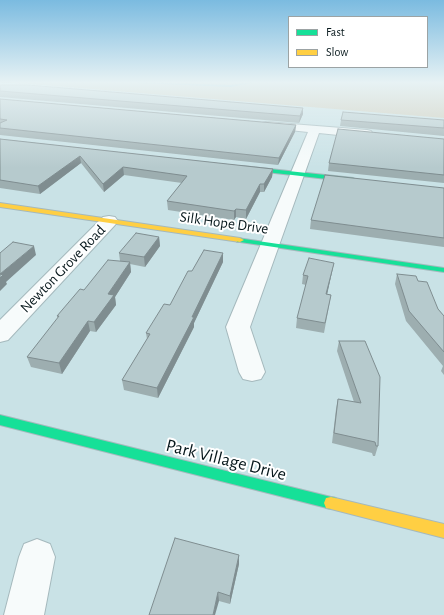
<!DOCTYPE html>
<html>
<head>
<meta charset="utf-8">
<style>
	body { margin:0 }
	#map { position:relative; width:444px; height:615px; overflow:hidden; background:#c9e2e6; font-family:"Alegreya Sans",sans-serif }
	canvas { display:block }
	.legend { position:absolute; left:288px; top:16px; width:140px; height:52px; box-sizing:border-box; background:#fff; border:1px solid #9ca3a4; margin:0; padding:5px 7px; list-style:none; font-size:12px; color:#07181c }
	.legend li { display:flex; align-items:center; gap:8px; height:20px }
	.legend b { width:20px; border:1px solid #9ca3a4 }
</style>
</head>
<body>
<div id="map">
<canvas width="444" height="615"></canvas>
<ul class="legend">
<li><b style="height:5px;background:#16e098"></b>Fast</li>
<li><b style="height:5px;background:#ffcf43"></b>Slow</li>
</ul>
</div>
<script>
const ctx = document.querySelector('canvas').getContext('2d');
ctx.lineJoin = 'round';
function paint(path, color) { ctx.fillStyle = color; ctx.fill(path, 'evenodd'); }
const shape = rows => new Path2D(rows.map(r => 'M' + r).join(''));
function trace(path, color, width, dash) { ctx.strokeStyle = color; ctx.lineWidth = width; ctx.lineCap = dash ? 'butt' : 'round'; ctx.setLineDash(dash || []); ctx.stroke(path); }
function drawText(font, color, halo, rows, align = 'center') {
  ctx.font = font + ' "Alegreya Sans",sans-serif'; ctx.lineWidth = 4; ctx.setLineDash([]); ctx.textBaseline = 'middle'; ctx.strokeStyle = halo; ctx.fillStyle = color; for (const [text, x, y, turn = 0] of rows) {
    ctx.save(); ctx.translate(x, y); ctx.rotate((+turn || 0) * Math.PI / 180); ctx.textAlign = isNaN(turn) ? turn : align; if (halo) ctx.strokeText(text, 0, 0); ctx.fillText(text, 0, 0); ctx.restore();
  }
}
paint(shape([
	[0,82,444,82,444,118,30,84]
]), '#cfcab5');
paint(shape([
	[137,82,231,85,252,82,256,82,231,87,138,83,137,82]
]), '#78c5d3');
const street = shape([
	[266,122,367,130,371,131,373,134,371,137,367,138,319,133,250,327,265,372,261,379,252,381,243,379,239,372,226,327,308,132,262,127,260,125,262,123,266,122],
	[109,216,115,217,118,221,115,225,8,340,0,342,0,320,103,217,109,216],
	[37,539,50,544,55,557,44,615,4,615,19,557,24,544,37,539]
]);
const fast = shape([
	[242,166,353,178,356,180,353,182,240,169,240,167,242,166],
	[237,238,444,268,444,272,240,242,237,242,237,238],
	[0,415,331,497,336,498,338,503,336,508,331,509,0,425,0,415]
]);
const slow = shape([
	[0,203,240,238,244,240,240,242,0,207,0,203],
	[331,497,444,524,444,538,331,509,326,508,324,503,326,498,331,497]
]);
trace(street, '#a5b9bd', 2);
trace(fast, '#a5b9bd', 2);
trace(slow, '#a5b9bd', 2);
paint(street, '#f7fbfb');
paint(fast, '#16e098');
paint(slow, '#ffcf43');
paint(shape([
	[0,85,303,114,299,123,0,97],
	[0,99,296,125,295,132,278,165,0,135],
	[341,120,444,120,444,136,340,126],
	[0,139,273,169,272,177,264,192,260,192,246,219,236,217,234,220,168,210,167,201,182,183,124,175,104,192,81,163,40,194,0,188],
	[444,139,444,183,328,171,329,163],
	[444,188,444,247,310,229,311,220],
	[159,237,160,246,145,267,130,264,131,272,115,297,116,305,96,332,90,331,62,374,31,367,27,357,58,318,57,316,84,290,120,261,119,253],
	[223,253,223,262,194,323,194,327,158,398,124,390,122,380,147,339,146,333,170,305,192,271],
	[334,263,327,294,331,295,324,333,296,328,297,318,306,285,302,284,303,275],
	[397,274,418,281,438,309,444,316,444,375,441,371,443,366,406,321,395,284],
	[339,341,378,446,375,456,373,456,372,453,332,443,336,409,338,399,354,402,337,351],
	[239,555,239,564,230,604,219,601,149,615]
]), '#9daeb0');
paint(shape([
	[303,108,303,114,299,123,300,116],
	[296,125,295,132,278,165,279,158],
	[80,156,81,163,40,194,38,186],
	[123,167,124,175,104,192,103,184],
	[273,169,272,177,264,192,264,184],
	[260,184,260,192,246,219,246,210],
	[236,209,236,217,234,220,234,211],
	[159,237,160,246,145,267,144,257],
	[34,246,36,255,6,282,7,284,0,291,0,274],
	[223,253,223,262,194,323,194,327,158,398,157,388],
	[130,262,131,272,115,297,116,305,96,332,94,322,108,294],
	[334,263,332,272,325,304,326,294],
	[88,321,90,331,62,374,59,363],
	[239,555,239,564,230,604,230,596],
	[218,592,219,601,215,615,213,615]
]), '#7f8d90');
const building = shape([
	[0,85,28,85,303,108,300,116,0,91,0,85],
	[0,99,296,125,279,158,0,128,0,123,7,120,0,119,0,99],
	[343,112,444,120,444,128,341,120,343,112],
	[338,129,444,139,444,175,329,163,338,129],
	[0,139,273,169,264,184,260,184,246,210,236,209,234,211,167,201,187,176,123,167,103,184,80,156,38,186,0,180,0,139],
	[325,175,444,188,444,238,311,220,325,175],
	[136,233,159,237,144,257,119,253,136,233],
	[13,242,34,246,0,274,3,275,0,278,0,253,13,242],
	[204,250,223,253,192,317,194,317,157,388,122,380,150,334,146,333,164,304,170,305,188,271,192,271,204,250],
	[309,258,334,263,326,294,331,295,325,323,297,318,308,276,303,275,309,258],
	[108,260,130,262,108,294,114,295,94,322,88,321,59,363,27,357,59,316,57,316,80,289,84,290,108,260],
	[397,274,416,276,418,281,427,282,438,309,444,316,444,352,409,311,397,274],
	[339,341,365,341,380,377,378,446,376,446,375,442,334,433,338,399,361,403,339,341],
	[175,538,239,555,230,596,218,592,213,615,149,615,175,538]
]);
paint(building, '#b6cacd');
trace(building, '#7f8d90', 1);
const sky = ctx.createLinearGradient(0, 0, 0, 168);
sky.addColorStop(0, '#7bbbe0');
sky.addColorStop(0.49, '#e7f2f4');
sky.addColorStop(1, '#e7f2f400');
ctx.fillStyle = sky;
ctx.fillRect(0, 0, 444, 168);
drawText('15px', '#07181c', '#fff', [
	["Silk Hope Drive",224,223,8],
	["Newton Grove Road",63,269,-46]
]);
drawText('18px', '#07181c', '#fff', [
	["Park Village Drive",226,460,14]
]);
</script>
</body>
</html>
